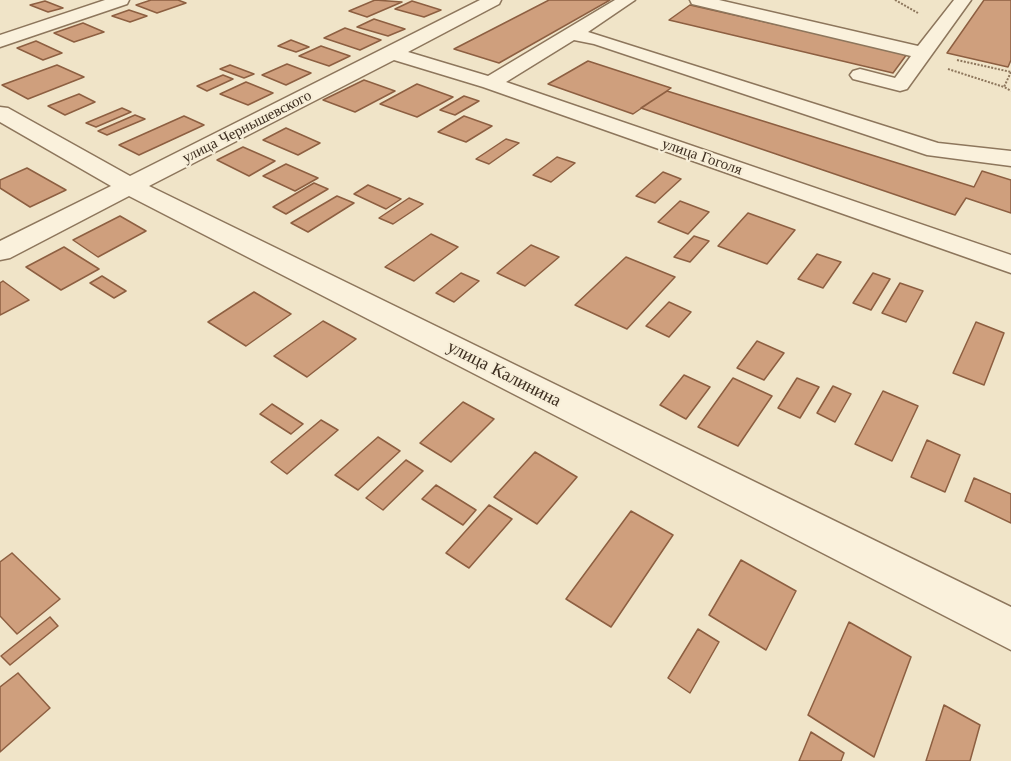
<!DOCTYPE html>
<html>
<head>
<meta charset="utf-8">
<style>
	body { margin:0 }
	canvas { display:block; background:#f0e4c8 }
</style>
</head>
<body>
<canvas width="1011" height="761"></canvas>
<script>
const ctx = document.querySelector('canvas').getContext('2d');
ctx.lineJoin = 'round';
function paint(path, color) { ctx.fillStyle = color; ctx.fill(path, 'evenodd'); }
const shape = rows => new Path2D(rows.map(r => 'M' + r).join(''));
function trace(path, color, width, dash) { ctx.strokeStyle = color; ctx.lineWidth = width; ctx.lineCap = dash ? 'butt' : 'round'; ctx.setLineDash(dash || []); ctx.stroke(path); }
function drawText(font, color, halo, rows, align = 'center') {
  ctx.font = font + ' "Libre Baskerville",serif'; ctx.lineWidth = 4.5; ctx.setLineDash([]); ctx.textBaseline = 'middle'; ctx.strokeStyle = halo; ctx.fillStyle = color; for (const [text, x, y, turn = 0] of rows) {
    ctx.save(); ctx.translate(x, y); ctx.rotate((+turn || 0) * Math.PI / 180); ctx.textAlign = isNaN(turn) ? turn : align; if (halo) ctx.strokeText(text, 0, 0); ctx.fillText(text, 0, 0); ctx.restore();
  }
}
const building = shape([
	[151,0,178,0,186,3,157,13,136,5,151,0],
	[375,0,402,2,367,17,349,11,375,0],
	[549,0,610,0,499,63,454,49,549,0],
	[984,0,1011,0,1011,60,1008,67,947,53,984,0],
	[45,1,63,8,48,12,30,5,45,1],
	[412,1,441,10,424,17,395,9,412,1],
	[690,5,907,54,893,73,669,20,690,5],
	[129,10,147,16,130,22,112,16,129,10],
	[374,19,405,29,388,36,357,27,374,19],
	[83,23,104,32,74,42,54,33,83,23],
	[345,28,381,40,360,50,324,38,345,28],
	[291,40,309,47,296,52,278,46,291,40],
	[36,41,62,53,43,60,17,48,36,41],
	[321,46,350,56,329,66,299,56,321,46],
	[588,61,671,88,633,114,548,84,588,61],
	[287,64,311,73,286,85,262,75,287,64],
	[57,65,84,77,28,99,2,85,57,65],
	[230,65,254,74,244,78,220,69,230,65],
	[223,75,233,79,207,91,197,86,223,75],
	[364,80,395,91,355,112,323,100,364,80],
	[246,82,273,93,248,105,220,94,246,82],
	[417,84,453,97,417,117,380,104,417,84],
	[667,91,974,187,982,171,1011,180,1011,213,966,198,955,215,641,108,667,91],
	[79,94,95,102,65,115,48,106,79,94],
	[464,96,479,101,455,115,440,110,464,96],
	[122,108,131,112,96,127,86,123,122,108],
	[135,115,145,119,107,135,98,131,135,115],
	[184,116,204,125,139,155,119,145,184,116],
	[464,116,492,126,466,142,438,132,464,116],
	[286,128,320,143,298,155,263,140,286,128],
	[506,139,519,143,489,164,476,159,506,139],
	[243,147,275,161,249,176,217,160,243,147],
	[557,157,575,163,551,182,533,175,557,157],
	[286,164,318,178,295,191,263,176,286,164],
	[27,168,66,190,30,207,0,188,0,180,27,168],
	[663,172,681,179,655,203,636,196,663,172],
	[314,183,328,189,286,214,273,207,314,183],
	[368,185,401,199,386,209,354,194,368,185],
	[337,196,354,203,308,232,291,223,337,196],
	[409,198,423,204,393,224,379,218,409,198],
	[680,201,709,212,688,234,658,222,680,201],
	[748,213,795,230,767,264,718,246,748,213],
	[120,216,146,231,98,257,73,240,120,216],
	[431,234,458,247,414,281,385,267,431,234],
	[694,236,709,241,690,262,674,257,694,236],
	[531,245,559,257,525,286,497,273,531,245],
	[64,247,99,269,61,290,26,267,64,247],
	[817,254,841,262,823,288,798,279,817,254],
	[626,257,675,277,627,329,575,305,626,257],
	[461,273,479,281,454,302,436,293,461,273],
	[873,273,890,279,871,310,853,303,873,273],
	[102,276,126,291,114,298,90,283,102,276],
	[3,281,29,300,0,315,0,283,3,281],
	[900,283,923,291,906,322,882,313,900,283],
	[254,292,291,314,246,346,208,322,254,292],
	[669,302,691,312,669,337,646,326,669,302],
	[323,321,356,339,307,377,274,356,323,321],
	[976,322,1004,333,984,385,953,373,976,322],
	[757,341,784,353,764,380,737,368,757,341],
	[684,375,710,387,686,419,660,405,684,375],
	[733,378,772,396,738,446,698,427,733,378],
	[797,378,819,387,800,418,778,408,797,378],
	[833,386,851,394,835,422,817,413,833,386],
	[883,391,918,406,892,461,855,444,883,391],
	[463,402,494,419,451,462,420,443,463,402],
	[272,404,303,424,291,434,260,414,272,404],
	[321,420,338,430,287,474,271,462,321,420],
	[378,437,400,451,358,490,335,475,378,437],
	[927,440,960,455,945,492,911,477,927,440],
	[535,452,577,477,537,524,494,497,535,452],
	[406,460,423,471,383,510,366,498,406,460],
	[974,478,1011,494,1011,523,965,501,974,478],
	[436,485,476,510,463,525,422,499,436,485],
	[489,505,512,519,469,568,446,553,489,505],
	[631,511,673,535,611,627,566,599,631,511],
	[12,553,60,599,17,634,0,616,0,562,12,553],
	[741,560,796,591,766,650,709,615,741,560],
	[50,617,58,626,10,665,1,656,50,617],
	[849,622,911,657,874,757,808,715,849,622],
	[698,629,719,642,690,693,668,678,698,629],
	[18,673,50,708,0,752,0,687,18,673],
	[944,705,980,725,970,761,926,761,944,705],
	[811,732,844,753,841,761,799,761,811,732]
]);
paint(building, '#cf9f7d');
trace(building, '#8d5f41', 1.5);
const minor = shape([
	[105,0,129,0,127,4,0,47,0,35,105,0],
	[480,0,501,0,499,4,408,52,488,76,615,0,635,0,588,32,938,143,1011,151,1011,166,927,155,594,44,574,40,506,82,1011,255,1011,273,483,87,394,60,149,186,1011,607,1011,650,129,196,10,258,0,260,0,241,111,186,0,122,0,107,8,108,130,176,480,0],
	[690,0,719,0,918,46,954,0,971,0,907,89,900,91,853,79,850,75,853,71,860,69,895,78,911,56,692,4,690,0]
]);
trace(minor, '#8d765c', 3);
trace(shape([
	[895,0,918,13],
	[957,60,1011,72],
	[948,69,1004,87],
	[1011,72,1004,87,1011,91]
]), '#8d765c', 2, [2, 1.5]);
paint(minor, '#faf1dc');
drawText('15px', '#3d2e20', '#f7eed8', [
	["улица Чернышевского",247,127,-27],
	["улица Гоголя",702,157,19]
]);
drawText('18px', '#3d2e20', '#f7eed8', [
	["улица Калинина",504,374,27]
]);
</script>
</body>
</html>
